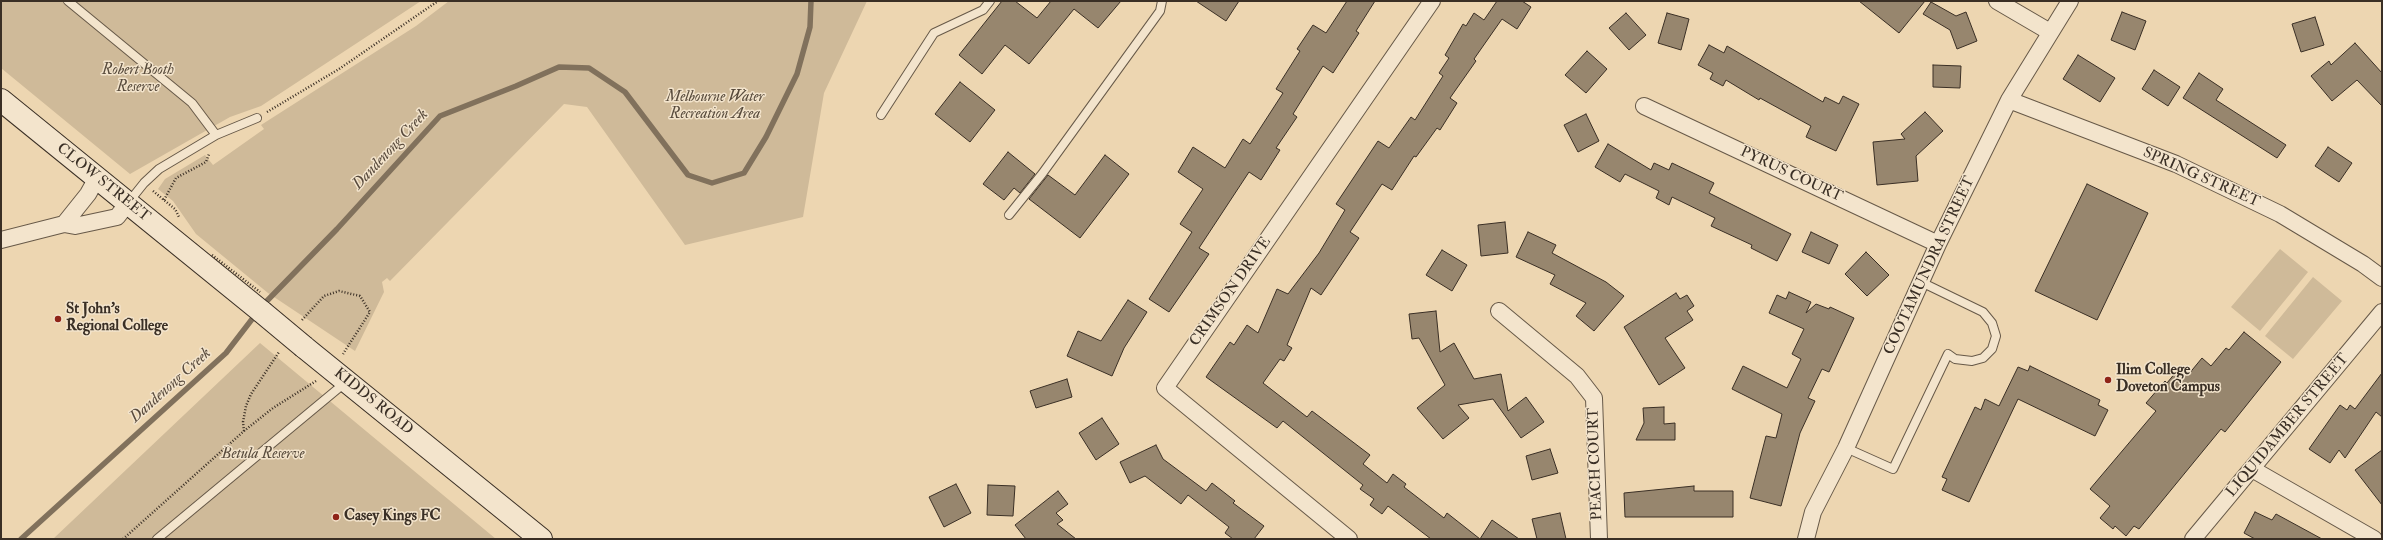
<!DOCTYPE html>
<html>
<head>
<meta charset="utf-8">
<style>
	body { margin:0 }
	#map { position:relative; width:2383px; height:540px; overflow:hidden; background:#edd6b1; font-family:"IM FELL Double Pica",serif }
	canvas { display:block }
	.frame { position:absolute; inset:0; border:2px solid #3a2f25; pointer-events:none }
</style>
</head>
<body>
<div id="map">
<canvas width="2383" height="540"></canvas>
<div class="frame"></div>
</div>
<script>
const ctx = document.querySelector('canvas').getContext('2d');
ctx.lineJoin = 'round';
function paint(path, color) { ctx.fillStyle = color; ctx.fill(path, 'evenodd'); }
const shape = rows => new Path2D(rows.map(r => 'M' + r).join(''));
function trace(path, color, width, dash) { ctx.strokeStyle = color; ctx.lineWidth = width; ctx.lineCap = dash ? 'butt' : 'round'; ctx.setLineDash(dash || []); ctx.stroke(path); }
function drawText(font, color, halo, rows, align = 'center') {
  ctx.font = font + ' "IM FELL Double Pica",serif'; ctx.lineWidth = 3; ctx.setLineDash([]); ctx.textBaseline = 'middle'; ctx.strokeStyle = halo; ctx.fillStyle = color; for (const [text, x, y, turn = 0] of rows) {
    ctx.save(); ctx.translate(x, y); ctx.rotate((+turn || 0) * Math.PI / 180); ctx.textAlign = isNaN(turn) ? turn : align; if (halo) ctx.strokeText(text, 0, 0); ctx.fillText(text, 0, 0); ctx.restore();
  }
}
paint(shape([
	[1,1,421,1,261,106,230,117,130,174,1,68],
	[449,1,867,1,824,93,803,217,685,245,587,107,564,104,390,281,387,278,382,282,384,292,355,351,268,293,196,234,173,201,158,189,165,179,205,155,213,165,264,129,261,125,416,26],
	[2280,249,2308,272,2260,331,2231,307],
	[2313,277,2342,301,2293,359,2265,336],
	[260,343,496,539,53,539]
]), '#cfba99');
trace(shape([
	[261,307,337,229,440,116,516,86,559,67,589,68,625,92,688,175,712,183,744,173,766,137,797,74,810,27,811,1],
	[21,539,226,353,256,314]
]), '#81715c', 5.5);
const building = shape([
	[1002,1,1015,1,1037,18,1051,1,1121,1,1098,28,1074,9,1029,64,1005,45,982,74,959,55,1002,1],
	[1196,1,1239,1,1226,21,1196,1],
	[1347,1,1375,1,1356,31,1359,33,1333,73,1323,66,1293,114,1297,117,1276,148,1280,150,1261,180,1249,172,1199,248,1209,254,1169,312,1149,299,1192,232,1180,224,1203,189,1178,172,1193,147,1225,168,1243,139,1250,144,1283,93,1276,89,1300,51,1297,49,1313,25,1326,33,1347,1],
	[1497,1,1522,1,1531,7,1517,29,1502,19,1474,59,1476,61,1450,98,1457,103,1440,130,1437,128,1416,157,1414,156,1392,190,1382,184,1350,232,1359,238,1321,295,1311,288,1287,345,1292,348,1284,361,1280,359,1263,383,1307,417,1312,411,1370,455,1363,464,1387,483,1393,474,1406,484,1404,487,1444,518,1447,513,1480,539,1492,520,1519,539,1431,539,1388,506,1382,514,1370,505,1374,499,1360,489,1363,485,1283,421,1277,428,1206,377,1230,342,1234,345,1247,325,1258,333,1277,289,1288,294,1319,253,1345,210,1336,204,1378,141,1389,148,1411,117,1415,120,1443,76,1439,73,1449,58,1445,55,1463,24,1466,26,1474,13,1484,20,1497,1],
	[1859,1,1925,1,1899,33,1859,1],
	[1931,2,1956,16,1966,12,1977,41,1957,49,1950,30,1923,14,1931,2],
	[2122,12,2146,21,2135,50,2111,40,2122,12],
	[1626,13,1646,35,1629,50,1609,28,1626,13],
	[1667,13,1689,19,1681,50,1658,43,1667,13],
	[2315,17,2324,45,2301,52,2292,24,2315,17],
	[2355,43,2382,73,2382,106,2357,80,2332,101,2311,76,2329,61,2331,65,2355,43],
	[1709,45,1724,53,1727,46,1823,102,1825,97,1839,104,1843,96,1859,104,1836,151,1806,137,1811,126,1760,98,1759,100,1726,80,1723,86,1710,79,1713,73,1698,65,1709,45],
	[1587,51,1607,69,1586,93,1565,75,1587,51],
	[2078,55,2115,78,2100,102,2063,79,2078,55],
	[1933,65,1961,66,1960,88,1933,87,1933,65],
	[2154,70,2180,87,2168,106,2142,89,2154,70],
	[2199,73,2223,89,2216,100,2286,145,2277,158,2183,98,2199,73],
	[960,82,995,110,970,142,935,114,960,82],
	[1925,112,1943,131,1916,156,1918,181,1877,185,1873,142,1905,139,1901,134,1925,112],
	[1586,114,1599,141,1578,152,1564,125,1586,114],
	[1608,144,1651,170,1654,163,1669,170,1672,163,1714,183,1709,193,1791,234,1777,261,1751,248,1752,245,1711,226,1715,218,1672,197,1669,205,1656,198,1659,191,1625,174,1620,182,1595,167,1608,144],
	[2328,147,2352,163,2339,182,2315,166,2328,147],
	[1008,152,1035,174,1020,193,1014,188,1004,200,983,184,1008,152],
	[1105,155,1129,174,1080,238,1029,199,1048,175,1075,195,1105,155],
	[2087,184,2148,213,2097,320,2035,291,2087,184],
	[1505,222,1508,253,1481,256,1478,225,1505,222],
	[1528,232,1556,245,1552,253,1606,282,1624,296,1594,331,1576,316,1586,303,1550,284,1555,275,1516,257,1528,232],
	[1811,232,1838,245,1829,264,1802,252,1811,232],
	[1442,250,1467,265,1452,291,1426,275,1442,250],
	[1866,252,1889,275,1867,296,1845,274,1866,252],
	[1789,292,1811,302,1806,313,1816,304,1829,309,1830,307,1854,318,1829,372,1822,369,1808,398,1815,401,1800,433,1781,506,1750,498,1766,436,1776,438,1782,414,1732,389,1743,366,1787,388,1801,359,1792,354,1804,329,1769,313,1777,295,1786,299,1789,292],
	[1676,293,1680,299,1687,295,1694,306,1687,311,1693,320,1665,338,1685,368,1659,385,1624,327,1676,293],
	[1128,300,1147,312,1124,348,1112,376,1067,356,1078,331,1101,341,1128,300],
	[1436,311,1440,352,1454,343,1474,379,1501,374,1508,411,1526,397,1544,422,1521,438,1493,399,1458,405,1469,418,1443,439,1417,408,1445,385,1419,338,1412,339,1409,314,1436,311],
	[2244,332,2281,362,2225,432,2221,429,2139,529,2134,526,2126,536,2115,526,2113,529,2100,518,2110,506,2090,489,2156,411,2146,403,2165,381,2167,383,2180,367,2188,375,2202,358,2211,366,2226,348,2229,350,2244,332],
	[2030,366,2100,400,2098,405,2108,410,2095,436,2018,399,1969,502,1942,490,1947,479,1942,477,1975,407,1981,410,1985,399,1999,406,2018,367,2028,371,2030,366],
	[2382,373,2382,417,2376,412,2345,458,2339,450,2330,463,2309,449,2340,405,2347,410,2350,405,2355,409,2382,373],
	[1067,379,1072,397,1036,408,1030,391,1067,379],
	[1664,407,1664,424,1675,423,1675,440,1636,440,1644,423,1643,408,1664,407],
	[1102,418,1119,444,1096,460,1079,433,1102,418],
	[1156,445,1163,459,1206,491,1212,483,1235,501,1233,503,1264,526,1254,539,1233,539,1225,533,1229,527,1188,495,1181,504,1145,476,1130,483,1120,462,1156,445],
	[1550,449,1558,473,1532,480,1526,456,1550,449],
	[2382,450,2382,505,2355,470,2382,450],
	[956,484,971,513,944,527,929,497,956,484],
	[988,485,1015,486,1013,516,987,515,988,485],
	[1694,486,1694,491,1733,491,1733,517,1625,517,1624,493,1694,486],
	[1058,491,1068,504,1056,513,1063,520,1057,524,1076,539,1026,539,1015,525,1058,491],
	[2255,512,2272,520,2276,514,2322,539,2255,539,2244,533,2255,512],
	[1560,513,1566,539,1537,539,1532,519,1560,513]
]);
paint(building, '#97866e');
trace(building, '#3a2f25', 1);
const lane = shape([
	[68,1,192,103,216,135],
	[881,115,934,33,983,10,990,1],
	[128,203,144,183,159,169,216,135,257,118],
	[1009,215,1042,174,1160,11,1162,1],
	[1846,448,1893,469,1948,354,1955,359,1972,361,1983,358,1992,349,1996,336,1992,323,1983,312,1921,282],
	[157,539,346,382]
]);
const street = shape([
	[1997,1,2050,32],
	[2009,100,2176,164,2280,214,2363,264,2382,278],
	[1644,106,1938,244],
	[64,224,88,194,97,178],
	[1,240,64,224,75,226,117,217,128,203],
	[1499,311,1577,376,1594,398,1599,539],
	[2252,469,2374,539],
	[1349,539,1165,388,1432,1],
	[1806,539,1813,512,1846,448,1938,244,2009,100,2070,1],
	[2193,539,2382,312]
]);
const secondary = shape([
	[1,100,262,312],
	[304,347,541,539]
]);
trace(lane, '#675948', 10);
trace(street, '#675948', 18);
trace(secondary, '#3a2f25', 24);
trace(shape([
	[267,112,339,69,438,1],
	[153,191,175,209,179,217],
	[164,200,176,178,206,162,209,154],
	[302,320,324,296,339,291,360,296,370,312,343,354],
	[244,431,243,422,246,406,251,394,279,352],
	[123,539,244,431,273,408,316,381]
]), '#3a2f25', 2.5, [1, 2]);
trace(lane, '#f3e4cc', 8);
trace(street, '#f3e4cc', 16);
trace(secondary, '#f3e4cc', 22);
const secondaryBridge = shape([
	[262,312,304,347]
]);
trace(secondaryBridge, '#3a2f25', 24, []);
trace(shape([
	[212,255,260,292]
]), '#3a2f25', 2.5, [1, 2]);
trace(secondaryBridge, '#f3e4cc', 22);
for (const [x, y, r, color] of [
	[58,319,4,"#8f2418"],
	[2108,380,4,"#8f2418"],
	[336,517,4,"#8f2418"]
]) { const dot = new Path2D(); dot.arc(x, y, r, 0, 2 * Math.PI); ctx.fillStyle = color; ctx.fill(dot); trace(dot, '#f3e4cc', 1.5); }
drawText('italic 15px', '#584b3c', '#f3e4cc', [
	["Robert Booth",138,71],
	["Reserve",138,88],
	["Melbourne Water",715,98],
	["Recreation Area",715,115],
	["Betula Reserve",263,455]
]);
drawText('15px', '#3a2f25', '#f3e4cc', [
	["PYRUS COURT",1791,175,25],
	["SPRING STREET",2201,178,24],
	["CLOW STREET",103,183,39],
	["COOTAMUNDRA STREET",1930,266,-65],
	["CRIMSON DRIVE",1231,292,-55],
	["KIDDS ROAD",373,402,39],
	["LIQUIDAMBER STREET",2288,426,-50],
	["PEACH COURT",1596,464,-92]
]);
drawText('bold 15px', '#3a2f25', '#f3e4cc', [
	["St John's",66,310],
	["Regional College",66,327],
	["Ilim College",2116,371],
	["Doveton Campus",2116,388],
	["Casey Kings FC",344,517]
], 'left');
drawText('italic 16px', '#584a3c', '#f3e4cc', [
	["Dandenong Creek",391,150,-47],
	["Dandenong Creek",171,386,-42]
]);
</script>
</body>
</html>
